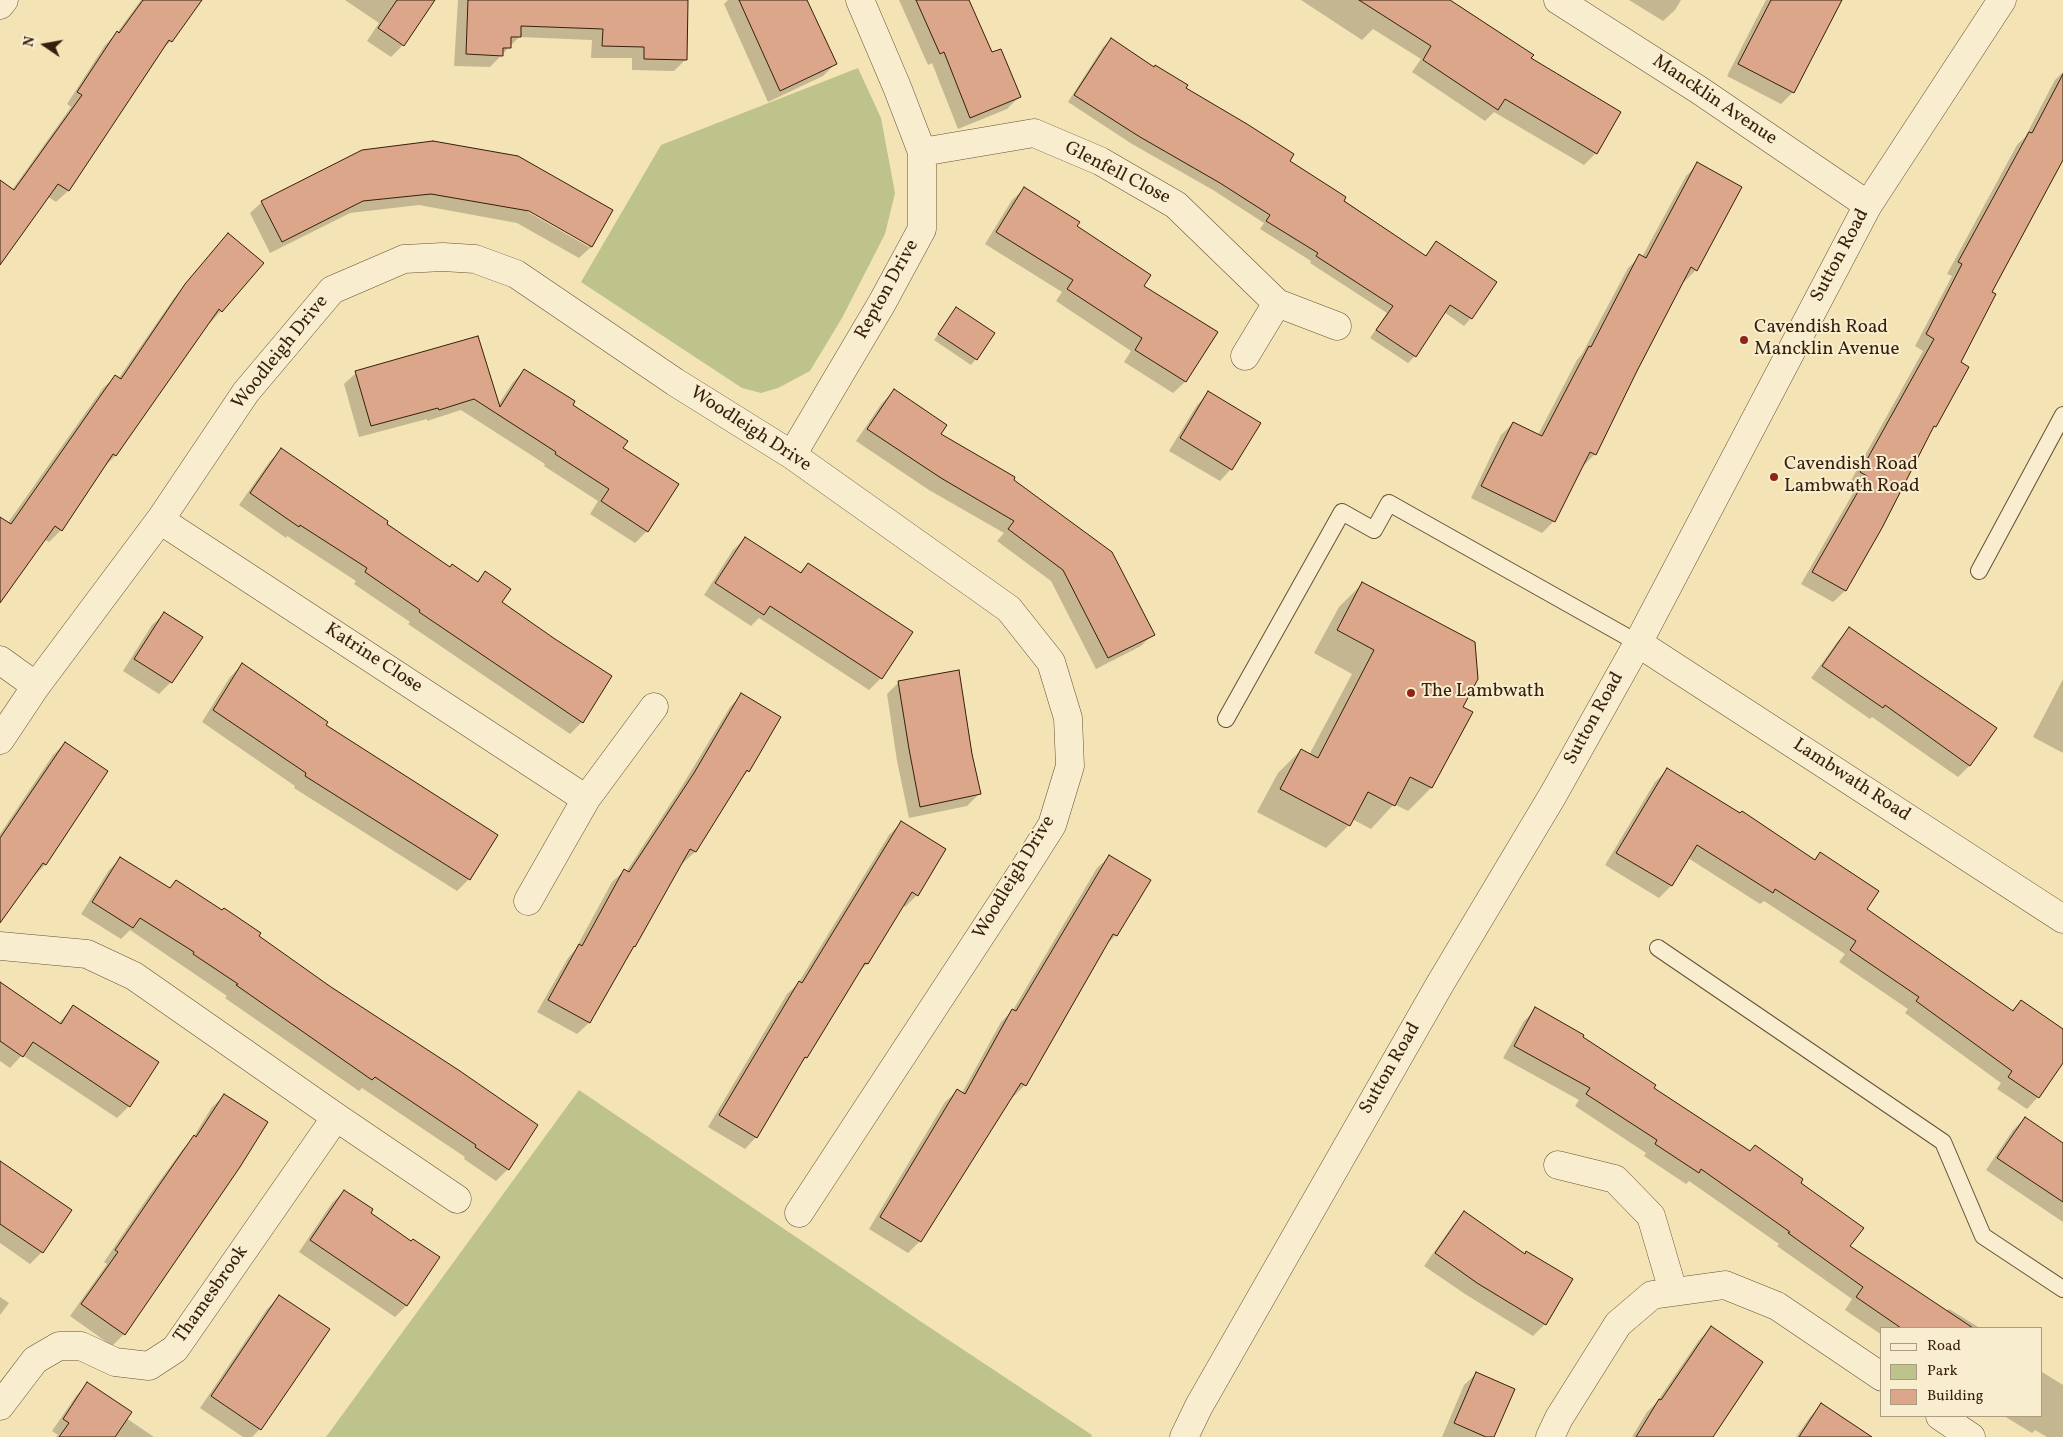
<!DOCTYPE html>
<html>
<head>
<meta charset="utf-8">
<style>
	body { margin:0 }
	#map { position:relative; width:2063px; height:1437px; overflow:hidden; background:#f4e4b5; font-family:Vollkorn,serif }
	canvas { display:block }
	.legend { position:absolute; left:1880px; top:1327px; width:162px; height:90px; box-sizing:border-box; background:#f8edcf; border:1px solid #aa9b81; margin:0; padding:6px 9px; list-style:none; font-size:15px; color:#361f0c }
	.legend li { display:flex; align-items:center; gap:10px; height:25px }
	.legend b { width:25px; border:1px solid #aa9b81 }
	.north { position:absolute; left:20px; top:20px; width:50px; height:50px; -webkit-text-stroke:4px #f8edcf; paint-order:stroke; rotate:282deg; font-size:14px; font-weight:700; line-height:20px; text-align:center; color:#361f0c }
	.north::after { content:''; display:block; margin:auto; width:18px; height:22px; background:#361f0c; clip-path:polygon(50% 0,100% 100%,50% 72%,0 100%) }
</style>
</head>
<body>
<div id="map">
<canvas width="2063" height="1437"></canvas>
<ul class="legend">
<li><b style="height:6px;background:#f8edcf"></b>Road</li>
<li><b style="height:14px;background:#bec38b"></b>Park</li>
<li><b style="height:14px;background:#dba689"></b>Building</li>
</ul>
<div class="north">N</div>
</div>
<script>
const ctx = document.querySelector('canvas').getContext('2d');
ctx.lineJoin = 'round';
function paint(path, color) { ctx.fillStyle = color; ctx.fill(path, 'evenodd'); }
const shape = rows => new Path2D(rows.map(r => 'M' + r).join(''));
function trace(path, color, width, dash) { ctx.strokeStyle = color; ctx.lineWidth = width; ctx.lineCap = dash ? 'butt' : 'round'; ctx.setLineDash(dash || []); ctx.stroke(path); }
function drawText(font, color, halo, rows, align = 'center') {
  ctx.font = font + ' Vollkorn,serif'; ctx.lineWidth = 4; ctx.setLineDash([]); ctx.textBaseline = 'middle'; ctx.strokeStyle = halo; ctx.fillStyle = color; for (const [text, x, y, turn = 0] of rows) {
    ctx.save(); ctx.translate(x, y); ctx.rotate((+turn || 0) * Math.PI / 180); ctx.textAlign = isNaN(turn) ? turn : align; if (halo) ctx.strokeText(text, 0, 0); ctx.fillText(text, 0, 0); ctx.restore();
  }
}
paint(shape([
	[858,68,881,118,895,193,885,234,842,318,810,371,778,388,761,393,742,388,581,282,661,145],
	[579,1090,920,1321,1092,1435,1091,1437,326,1437]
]), '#bec38b');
paint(shape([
	[141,0,200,0,171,41,159,52,68,191,56,202,47,196,0,263,0,192,12,190,71,107,67,104,105,45,117,33],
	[345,0,434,0,403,45,391,57,367,41,379,23],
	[458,0,687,0,686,59,674,71,632,70,632,58,591,58,592,40,519,37,490,67,454,66],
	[728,0,806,0,835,64,823,76,768,102,724,4],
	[899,0,968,0,992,54,1019,97,1007,109,958,129,932,63,928,65],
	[1301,0,1437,0,1530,59,1596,153,1584,165,1494,112,1485,121,1412,72,1421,59,1373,29,1362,40],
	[1629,0,1681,0,1675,10,1663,21],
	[1766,0,1840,0,1793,92,1781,104,1727,76],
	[1111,40,1425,256,1436,242,1496,282,1471,318,1464,326,1444,312,1415,356,1408,363,1370,338,1387,313,1310,263,1311,261,1260,229,1264,223,1213,190,1132,144,1068,102,1103,47],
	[2063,72,2063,157,1990,292,1959,363,1935,426,1930,431,1881,527,1845,591,1833,602,1801,584,1856,488,1849,484,1923,351,1915,346,1952,276,1947,274,2017,145,2025,137,2055,80],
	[362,151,611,211,591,247,579,258,517,223,419,205,350,213,270,253,250,213,262,202],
	[524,207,589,244,589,247,523,209],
	[1698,164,1696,270,1684,282,1683,281,1595,454,1583,466,1554,521,1542,533,1471,498,1501,435,1513,423,1538,435,1577,360,1582,354,1628,268,1640,256,1642,257,1686,176],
	[1024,189,1075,227,1142,287,1216,333,1185,382,1173,393,1124,362,1131,351,1056,301,1062,292,985,244,1012,200],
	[229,234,221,311,210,323,208,322,115,456,104,467,61,530,49,542,44,539,0,599,0,534,103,388,115,377,118,379,174,298],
	[956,309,976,359,971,365,934,340],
	[477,338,498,405,513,382,525,370,571,405,647,531,635,543,590,514,598,501,544,466,545,464,461,410,427,421,427,419,359,437,344,384,356,373],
	[894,391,939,435,1153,634,1141,646,1096,669,1051,581,997,541,1004,533,929,490,856,441,882,403],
	[1209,393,1231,469,1220,481,1169,451,1197,405],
	[282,450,450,568,476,582,485,573,501,602,582,722,570,734,408,624,410,622,354,584,356,581,287,536,286,538,239,505,270,461],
	[745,538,799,573,808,564,881,678,869,690,759,618,751,626,704,595,733,550],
	[1362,584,1462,708,1471,712,1431,788,1408,811,1394,804,1371,829,1352,819,1349,825,1326,848,1257,812,1278,773,1301,750,1309,755,1352,674,1314,653,1339,607],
	[164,614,171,682,159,694,123,671,152,625],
	[1849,629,1970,765,1958,777,1872,717,1870,719,1811,678,1838,641],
	[242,665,324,726,469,879,457,891,294,788,295,786,202,722,230,677],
	[958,672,979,794,967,806,909,818,897,761,887,694,899,682],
	[2063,679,2063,753,2033,737],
	[741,695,748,771,740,780,695,852,683,863,681,862,589,1023,577,1034,537,1012,568,958,575,950,612,882,624,871,626,872,682,786,730,707],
	[65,743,107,771,45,865,34,876,32,875,0,919,0,834,53,755],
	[1667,770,1814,860,1820,854,1865,910,2011,1011,2021,1001,2063,1030,2063,1061,2038,1097,2027,1109,1997,1089,2001,1083,1905,1013,1908,1009,1839,962,1845,954,1764,901,1760,904,1688,858,1671,886,1659,898,1605,865,1655,782],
	[901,823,917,895,905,907,903,905,867,964,857,973,806,1058,798,1065,756,1137,745,1149,708,1127,787,994,797,985,889,835],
	[1109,857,1116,935,1104,947,1025,1085,1013,1097,1011,1096,920,1241,908,1253,869,1229,945,1102,957,1091,962,1093,1001,1022,1013,1010,1097,868],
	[121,858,169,889,176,882,330,988,537,1126,508,1169,496,1181,464,1159,465,1157,362,1088,359,1091,225,998,227,996,130,930,121,939,81,914,109,870],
	[0,996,58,1024,73,1007,129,1106,117,1118,22,1055,10,1068,0,1061],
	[1536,1009,1581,1037,1653,1088,1799,1183,1849,1246,1946,1312,1949,1309,1980,1328,1882,1328,1882,1335,1845,1310,1852,1299,1777,1246,1779,1244,1689,1181,1686,1184,1644,1156,1646,1153,1575,1106,1579,1100,1503,1058,1524,1021],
	[224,1096,124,1334,112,1346,70,1316,107,1264,104,1262,150,1194,183,1149,191,1141,212,1107],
	[2025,1118,2063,1144,2063,1222,1986,1170,2013,1130],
	[0,1163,71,1210,42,1252,30,1264,0,1243],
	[344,1191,370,1213,407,1305,395,1317,299,1252,332,1203],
	[1464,1213,1524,1255,1526,1252,1545,1324,1533,1336,1465,1294,1424,1266,1453,1225],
	[0,1297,9,1303,0,1315],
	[279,1297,260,1429,252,1437,243,1437,200,1408,267,1309],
	[1711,1328,1692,1437,1632,1437,1647,1412,1656,1403,1699,1340],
	[2042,1372,2063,1385,2063,1437,2047,1437,2035,1430,2032,1433,2004,1416,2042,1416],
	[1476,1374,1493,1437,1442,1437,1464,1385],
	[87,1384,126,1418,154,1437,56,1437,58,1435,52,1431,76,1396],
	[1821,1405,1867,1437,1796,1437,1810,1417]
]), '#0003');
const building = shape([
	[143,0,202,0,172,42,169,40,69,191,58,184,0,265,0,180,14,190,82,95,77,92,117,31,119,33,143,0],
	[397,0,435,0,404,46,378,28,397,0],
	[468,0,688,0,687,60,644,59,644,47,602,46,603,29,521,26,521,37,511,37,511,48,503,48,503,56,466,54,468,0],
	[739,0,807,0,837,64,780,91,739,0],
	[916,0,969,0,992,52,1001,49,1021,97,970,118,944,52,940,54,916,0],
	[1359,0,1450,0,1534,55,1531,58,1621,112,1597,154,1505,99,1498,110,1423,60,1431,46,1359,0],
	[1771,0,1842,0,1794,93,1738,64,1771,0],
	[1111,38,1154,67,1155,65,1188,85,1186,88,1247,124,1294,154,1290,161,1346,197,1344,201,1426,256,1436,241,1497,282,1472,319,1450,305,1416,357,1376,330,1393,306,1316,256,1318,253,1266,221,1270,215,1220,183,1140,137,1074,95,1111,38],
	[2063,74,2063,160,1992,292,1996,294,1961,362,1969,367,1936,427,1934,426,1882,528,1846,591,1812,572,1867,476,1860,472,1934,339,1926,334,1962,264,1958,262,2029,132,2032,133,2063,74],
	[433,141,518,156,613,210,592,247,529,211,431,194,363,201,282,242,261,201,362,150,433,141],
	[1697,162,1742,187,1697,271,1691,267,1637,371,1596,455,1590,452,1555,522,1481,486,1513,422,1542,436,1589,346,1591,347,1639,254,1646,258,1697,162],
	[1024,187,1080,222,1077,226,1151,275,1144,286,1218,332,1186,382,1135,350,1142,338,1067,289,1073,280,996,232,1024,187],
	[228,233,264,263,222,312,219,309,116,456,113,454,62,531,55,526,0,603,0,517,11,524,115,375,121,379,185,284,228,233],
	[956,307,995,333,977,360,938,334,956,307],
	[478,336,500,407,524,369,575,401,573,405,628,441,623,448,679,484,648,532,601,501,609,489,555,454,556,452,474,399,439,410,438,408,371,426,355,371,478,336],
	[894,389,947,425,941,434,1015,477,1014,480,1112,552,1155,635,1108,658,1063,570,1008,529,1014,521,941,478,867,429,894,389],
	[1208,391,1261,423,1232,470,1180,438,1208,391],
	[281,448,388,521,387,524,450,567,452,564,478,582,485,571,511,589,502,602,555,639,612,676,583,723,419,612,420,610,365,572,367,568,300,525,299,527,250,493,281,448],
	[745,537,801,573,808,563,913,632,882,679,770,606,764,615,715,583,745,537],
	[1362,582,1475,642,1478,679,1463,707,1473,712,1432,788,1410,777,1395,806,1368,792,1350,826,1280,789,1301,749,1318,758,1374,650,1337,630,1362,582],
	[164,612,203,637,172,683,134,659,164,612],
	[1849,627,1997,728,1970,766,1885,705,1883,708,1822,666,1849,627],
	[242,663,328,722,326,725,498,835,470,880,305,776,306,773,213,710,242,663],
	[959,670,972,754,981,794,920,807,909,749,898,681,959,670],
	[741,693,781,717,749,772,747,770,696,852,690,849,635,947,634,946,590,1023,548,1000,579,944,582,946,624,869,629,872,694,773,741,693],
	[65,742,108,771,46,865,43,863,0,923,0,838,65,742],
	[1667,768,1740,813,1742,811,1815,860,1820,852,1879,891,1867,909,2013,1011,2021,1000,2063,1029,2063,1063,2039,1098,2008,1077,2012,1071,1916,1001,1919,997,1850,950,1856,941,1775,889,1773,893,1697,845,1672,886,1616,853,1667,768],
	[901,821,946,849,918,896,912,892,868,964,865,963,807,1058,805,1057,757,1138,719,1115,799,981,802,983,901,821],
	[1109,855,1151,880,1117,936,1113,934,1026,1086,1021,1083,921,1242,880,1217,957,1089,965,1094,1012,1009,1016,1011,1109,855],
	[120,857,170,888,176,880,222,910,224,908,261,933,259,936,331,987,460,1071,538,1125,509,1170,475,1147,476,1145,375,1077,372,1080,236,985,238,984,193,954,194,952,140,918,133,928,92,902,120,857],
	[0,982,61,1024,73,1005,159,1062,130,1107,33,1042,23,1057,0,1041,0,982],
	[1535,1007,1584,1035,1583,1037,1656,1085,1654,1088,1750,1151,1755,1145,1803,1179,1801,1183,1864,1228,1850,1246,1973,1328,1901,1328,1856,1297,1863,1287,1788,1233,1790,1232,1701,1169,1699,1173,1655,1144,1657,1140,1586,1094,1590,1088,1514,1046,1535,1007],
	[224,1094,268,1122,240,1167,125,1335,81,1304,118,1252,115,1250,162,1181,194,1135,196,1137,224,1094],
	[2025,1117,2063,1143,2063,1202,1997,1158,2025,1117],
	[0,1161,72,1210,43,1253,0,1224,0,1161],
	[344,1190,373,1209,371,1213,411,1241,413,1239,440,1257,407,1306,310,1240,344,1190],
	[1464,1211,1525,1254,1526,1251,1573,1279,1546,1325,1477,1283,1435,1253,1464,1211],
	[279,1295,330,1329,261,1430,211,1396,279,1295],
	[1711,1326,1763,1362,1713,1437,1636,1437,1659,1399,1661,1400,1711,1326],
	[1476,1372,1515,1389,1494,1437,1486,1437,1454,1423,1476,1372],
	[87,1382,132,1412,115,1437,59,1437,69,1423,63,1419,87,1382],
	[1821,1403,1872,1437,1799,1437,1821,1403]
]);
paint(building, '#dba689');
trace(building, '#361f0c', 1);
const service = shape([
	[1979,571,2063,415],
	[1226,719,1342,512,1374,530,1389,503,1638,643],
	[1658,948,1943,1142,1983,1236,2063,1289]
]);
const minor = shape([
	[1558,0,1699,90,1868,205],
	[0,5,4,0],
	[922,152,1034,133,1100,161,1176,205,1277,303],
	[1245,356,1277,303,1337,326],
	[792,455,882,303,922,229,922,152,897,87,860,0],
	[160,520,586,799],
	[1638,643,2063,919],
	[0,660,36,686,160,520,246,392,332,290,404,259,443,257,475,259,516,274,675,382,792,455,1009,609,1051,662,1068,718,1070,766,1052,825,1019,877,799,1213],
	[0,740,36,686],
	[528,901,586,799,654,707],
	[0,946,87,954,134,976,336,1117,457,1199],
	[1558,1165,1615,1179,1651,1216,1673,1291],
	[0,1406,35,1360,59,1346,81,1346,115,1362,149,1366,175,1349,336,1117],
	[1940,1416,1971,1437],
	[1550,1437,1559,1418,1618,1324,1652,1295,1725,1285,1777,1306,1882,1377]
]);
const tertiary = shape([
	[1184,1437,1199,1406,1440,984,1553,795,1638,643,1868,205,2002,0]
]);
trace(service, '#665036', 18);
trace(minor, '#665036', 29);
trace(tertiary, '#665036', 29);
trace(service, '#f8edcf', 16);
trace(minor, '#f8edcf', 28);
trace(tertiary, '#f8edcf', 28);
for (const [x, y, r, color] of [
	[1744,340,5,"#8f2418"],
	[1774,477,5,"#8f2418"],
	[1411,693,5,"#8f2418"]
]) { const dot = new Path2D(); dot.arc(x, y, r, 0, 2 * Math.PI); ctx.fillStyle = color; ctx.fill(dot); trace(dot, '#f8edcf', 2); }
drawText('19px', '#361f0c', '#f8edcf', [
	["Mancklin Avenue",1714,101,34],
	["Glenfell Close",1117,174,27],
	["Sutton Road",1841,256,-62],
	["Repton Drive",888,290,-61],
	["Woodleigh Drive",281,353,-51],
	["Woodleigh Drive",750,430,33],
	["Katrine Close",373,659,33],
	["Sutton Road",1595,719,-61],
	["Lambwath Road",1851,781,33],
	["Woodleigh Drive",1015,878,-59],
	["Sutton Road",1391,1069,-60],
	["Thamesbrook",212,1295,-55]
]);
drawText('19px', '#361f0c', '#f8edcf', [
	["Cavendish Road",1754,329],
	["Mancklin Avenue",1754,351],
	["Cavendish Road",1784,466],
	["Lambwath Road",1784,488],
	["The Lambwath",1421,693]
], 'left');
</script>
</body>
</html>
